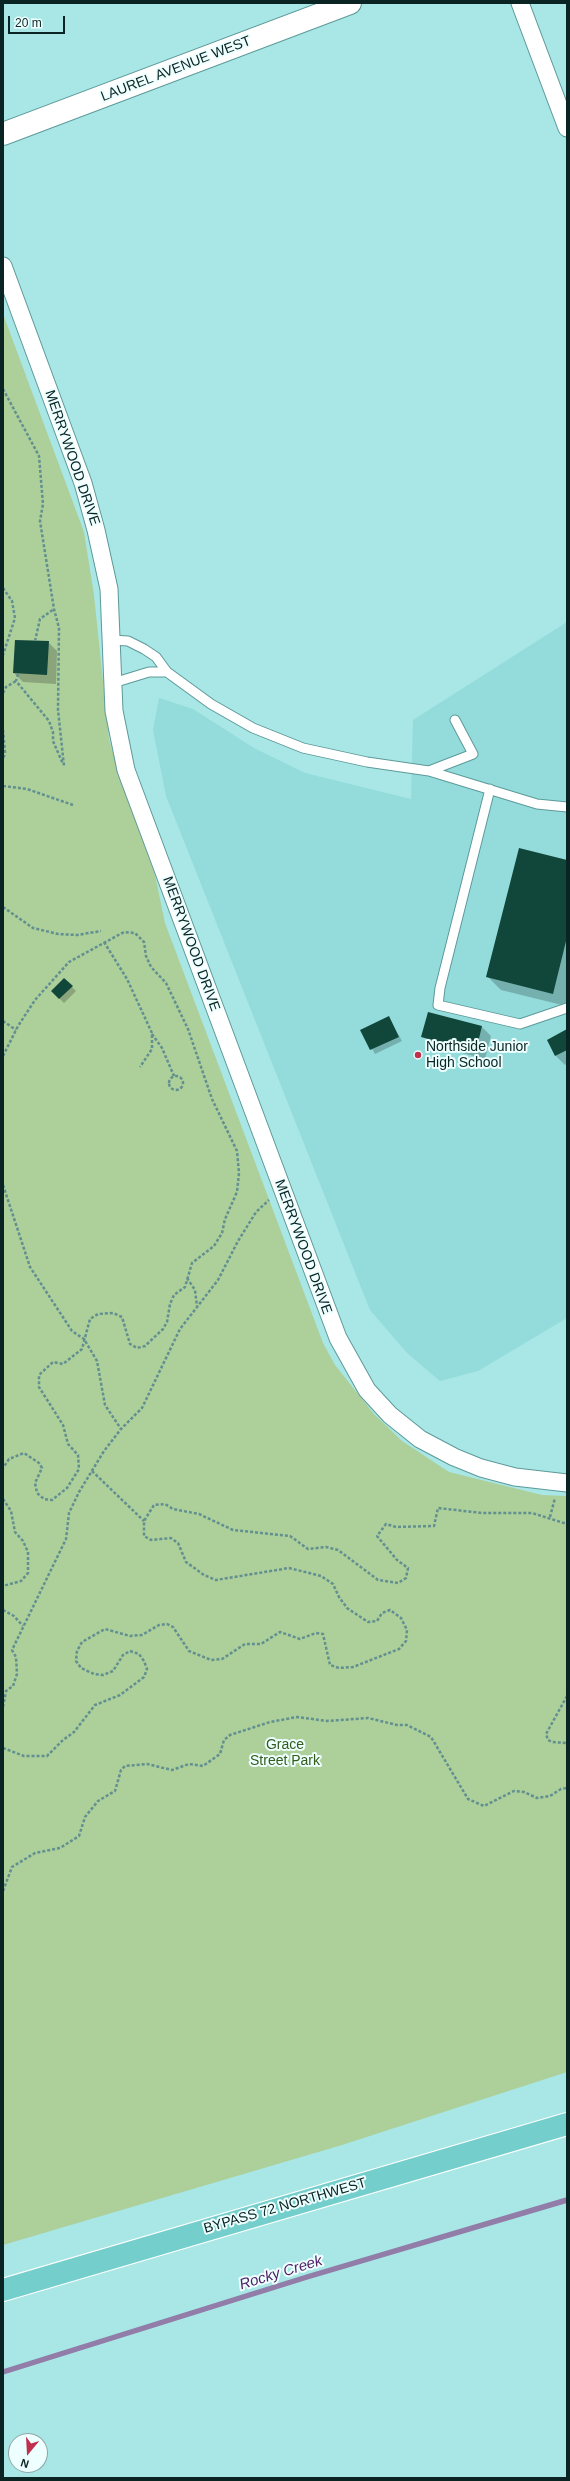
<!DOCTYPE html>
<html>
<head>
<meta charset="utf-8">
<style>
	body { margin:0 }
	#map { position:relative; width:570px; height:2481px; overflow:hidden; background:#a8e7e6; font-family:Helvetica,sans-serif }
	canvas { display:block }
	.frame { position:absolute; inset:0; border:4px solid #0a2424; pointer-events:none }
	.north { position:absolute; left:8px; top:2433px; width:40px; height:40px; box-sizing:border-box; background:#edfffe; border:1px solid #92a7a7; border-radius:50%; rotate:198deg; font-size:11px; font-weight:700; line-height:16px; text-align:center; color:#0a2424 }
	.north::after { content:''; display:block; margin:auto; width:14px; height:18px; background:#c0304d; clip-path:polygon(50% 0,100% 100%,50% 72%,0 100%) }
	.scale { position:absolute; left:8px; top:16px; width:57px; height:18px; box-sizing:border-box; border:2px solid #0a2424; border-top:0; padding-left:5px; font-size:12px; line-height:14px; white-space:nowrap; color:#0a2424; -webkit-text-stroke:3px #edfffe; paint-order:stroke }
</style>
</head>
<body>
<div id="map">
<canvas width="570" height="2481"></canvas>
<div class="frame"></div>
<div class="north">N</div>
<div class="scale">20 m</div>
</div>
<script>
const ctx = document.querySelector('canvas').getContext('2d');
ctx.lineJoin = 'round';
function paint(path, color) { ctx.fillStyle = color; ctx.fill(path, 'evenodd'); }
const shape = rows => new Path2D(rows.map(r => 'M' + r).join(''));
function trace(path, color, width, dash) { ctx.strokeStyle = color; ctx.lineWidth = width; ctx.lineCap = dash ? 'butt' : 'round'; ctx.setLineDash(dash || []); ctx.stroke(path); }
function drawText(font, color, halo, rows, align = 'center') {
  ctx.font = font + ' Helvetica,sans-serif'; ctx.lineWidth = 4; ctx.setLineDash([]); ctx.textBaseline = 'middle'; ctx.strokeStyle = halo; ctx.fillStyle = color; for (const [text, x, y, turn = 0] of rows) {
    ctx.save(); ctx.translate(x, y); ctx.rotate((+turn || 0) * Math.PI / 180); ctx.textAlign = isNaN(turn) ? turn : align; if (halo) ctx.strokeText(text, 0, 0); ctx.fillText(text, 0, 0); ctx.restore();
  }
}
paint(shape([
	[567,622,567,1318,478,1371,440,1381,407,1353,370,1310,166,796,153,730,159,698,193,709,254,748,305,773,411,799,413,720]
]), '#93dcdb');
paint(shape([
	[3,314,84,532,94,595,109,739,118,771,155,875,165,923,323,1343,335,1365,374,1414,402,1441,449,1472,542,1495,567,1496,567,2072,342,2145,3,2245]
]), '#adcf9a');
paint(shape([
	[48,642,57,651,56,684,23,682,14,673],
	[567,861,567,1002,566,1006,501,990,487,976],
	[64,979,76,991,64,1003,52,991],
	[389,1018,402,1041,375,1054,362,1031],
	[482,1027,491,1036,485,1059,432,1045,423,1036],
	[567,1031,567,1063,565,1065,556,1056]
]), '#0003');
trace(shape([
	[3,2372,307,2277,567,2200]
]), '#927ca8', 5.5);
paint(shape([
	[15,640,49,641,47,675,13,673],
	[519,848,567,860,567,937,553,994,486,977],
	[64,978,73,986,59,999,51,991],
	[428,1012,482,1026,476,1051,421,1037],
	[389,1016,399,1037,370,1050,360,1030],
	[567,1029,567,1050,555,1056,547,1040]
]), '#11463a');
const service = shape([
	[112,640,128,641,144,649,156,657,167,672,211,704,253,728,303,748,367,762,429,771,537,804,567,807],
	[113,683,149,672,167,672],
	[429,771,473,754,455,720],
	[490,789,440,988,438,1005,520,1024,567,1008]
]);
const minor = shape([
	[520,3,567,128],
	[3,266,83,483,96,530,109,589,114,711,126,770,338,1338,367,1390,390,1415,420,1439,454,1457,481,1468,515,1477,567,1483]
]);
const tertiary = shape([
	[3,134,350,3]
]);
const trunk = shape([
	[3,2290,567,2124]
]);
trace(service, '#5d9a99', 11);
trace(minor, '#5d9a99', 19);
trace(tertiary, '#5d9a99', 24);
trace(trunk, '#fff', 24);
trace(shape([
	[3,389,39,456,43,504,40,521,54,609,59,628,58,710,64,766],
	[3,588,12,601,15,618,3,655],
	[35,641,40,619,54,609],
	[18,674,16,681,49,721,53,732,53,741,63,764],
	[3,693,6,687,16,681],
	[3,730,5,753,3,759],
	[3,786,27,789,73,805],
	[3,907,33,928,58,934,77,935,101,931],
	[104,942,127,979,152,1033,152,1049,140,1067],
	[3,1021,16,1030],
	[152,1034,162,1048,174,1076],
	[3,1056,18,1026,35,1000,69,962,124,932,135,933,144,942,146,956,151,967,166,983,188,1029,212,1099,237,1151,239,1173,237,1192,225,1219,222,1233,214,1246,192,1263,185,1287,174,1295,170,1304,167,1322,163,1329,145,1346,137,1348,130,1344,122,1317,113,1313,98,1314,90,1319,82,1349,63,1364,53,1362,39,1375,39,1387,63,1425,68,1444,78,1455,79,1469,67,1488,52,1500,44,1499,37,1493,35,1483,42,1468,39,1463,24,1453,9,1459,3,1468],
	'169 1083a7 7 0 1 1 14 0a7 7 0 1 1-14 0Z',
	[3,1185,30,1267,72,1331,84,1339,97,1361,105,1405,121,1429],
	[187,1278,195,1290,197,1306],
	[92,1471,144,1521],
	[3,1499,11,1511,15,1532,23,1541,28,1552,28,1573,21,1581,3,1586],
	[550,1517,555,1498],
	[3,1610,14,1616,23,1626],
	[567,1696,546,1734,548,1740,552,1742,567,1743],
	[3,1707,6,1691,13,1686,17,1674,16,1657,12,1650,66,1539,69,1513,79,1492,104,1451,121,1429,142,1408,180,1329,218,1280,238,1241,256,1212,269,1200],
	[3,1748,24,1756,47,1756,63,1740,74,1732,95,1705,120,1695,144,1677,147,1669,144,1661,139,1654,130,1651,123,1655,113,1671,103,1675,94,1674,81,1668,76,1661,77,1651,82,1642,105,1629,130,1636,142,1635,159,1625,167,1624,173,1627,189,1651,211,1660,222,1659,245,1644,261,1644,280,1632,300,1639,316,1633,323,1634,330,1665,339,1668,353,1667,399,1649,406,1641,407,1630,401,1618,390,1610,382,1613,377,1621,368,1622,347,1608,339,1597,333,1584,321,1576,289,1568,216,1580,204,1575,186,1562,178,1543,171,1538,151,1540,144,1536,144,1521,154,1505,165,1504,173,1509,199,1514,233,1530,290,1536,308,1549,326,1547,338,1550,378,1580,398,1583,406,1578,408,1568,397,1560,377,1536,386,1524,396,1527,434,1526,438,1508,482,1513,532,1513,567,1524],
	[3,1891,12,1867,35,1853,60,1848,79,1836,85,1817,98,1801,115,1791,121,1770,125,1766,147,1764,172,1770,189,1764,203,1766,220,1754,224,1740,230,1735,270,1722,297,1717,327,1721,368,1718,397,1725,407,1725,431,1737,468,1799,484,1806,514,1791,524,1792,537,1798,550,1796,561,1789,567,1788]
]), '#629090', 2.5, [3, 2]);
trace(service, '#fff', 9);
trace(minor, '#fff', 17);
trace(tertiary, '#fff', 22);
trace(trunk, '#74cecc', 22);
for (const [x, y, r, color] of [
	[418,1055,4,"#c0304d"]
]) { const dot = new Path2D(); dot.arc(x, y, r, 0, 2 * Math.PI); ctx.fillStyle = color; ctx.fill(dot); trace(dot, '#edfffe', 1.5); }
drawText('14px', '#0a2424', '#edfffe', [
	["LAUREL AVENUE WEST",176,69,-21],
	["MERRYWOOD DRIVE",72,458,71],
	["MERRYWOOD DRIVE",191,944,70],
	["MERRYWOOD DRIVE",303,1247,70],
	["BYPASS 72 NORTHWEST",285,2206,-16]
]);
drawText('14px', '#0a2424', '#edfffe', [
	["Northside Junior",426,1047],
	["High School",426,1063]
], 'left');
drawText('14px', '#355b1a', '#edfffe', [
	["Grace",285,1745],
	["Street Park",285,1761]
]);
drawText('italic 15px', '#511d66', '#edfffe', [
	["Rocky Creek",281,2273,-17]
]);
</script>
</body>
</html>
